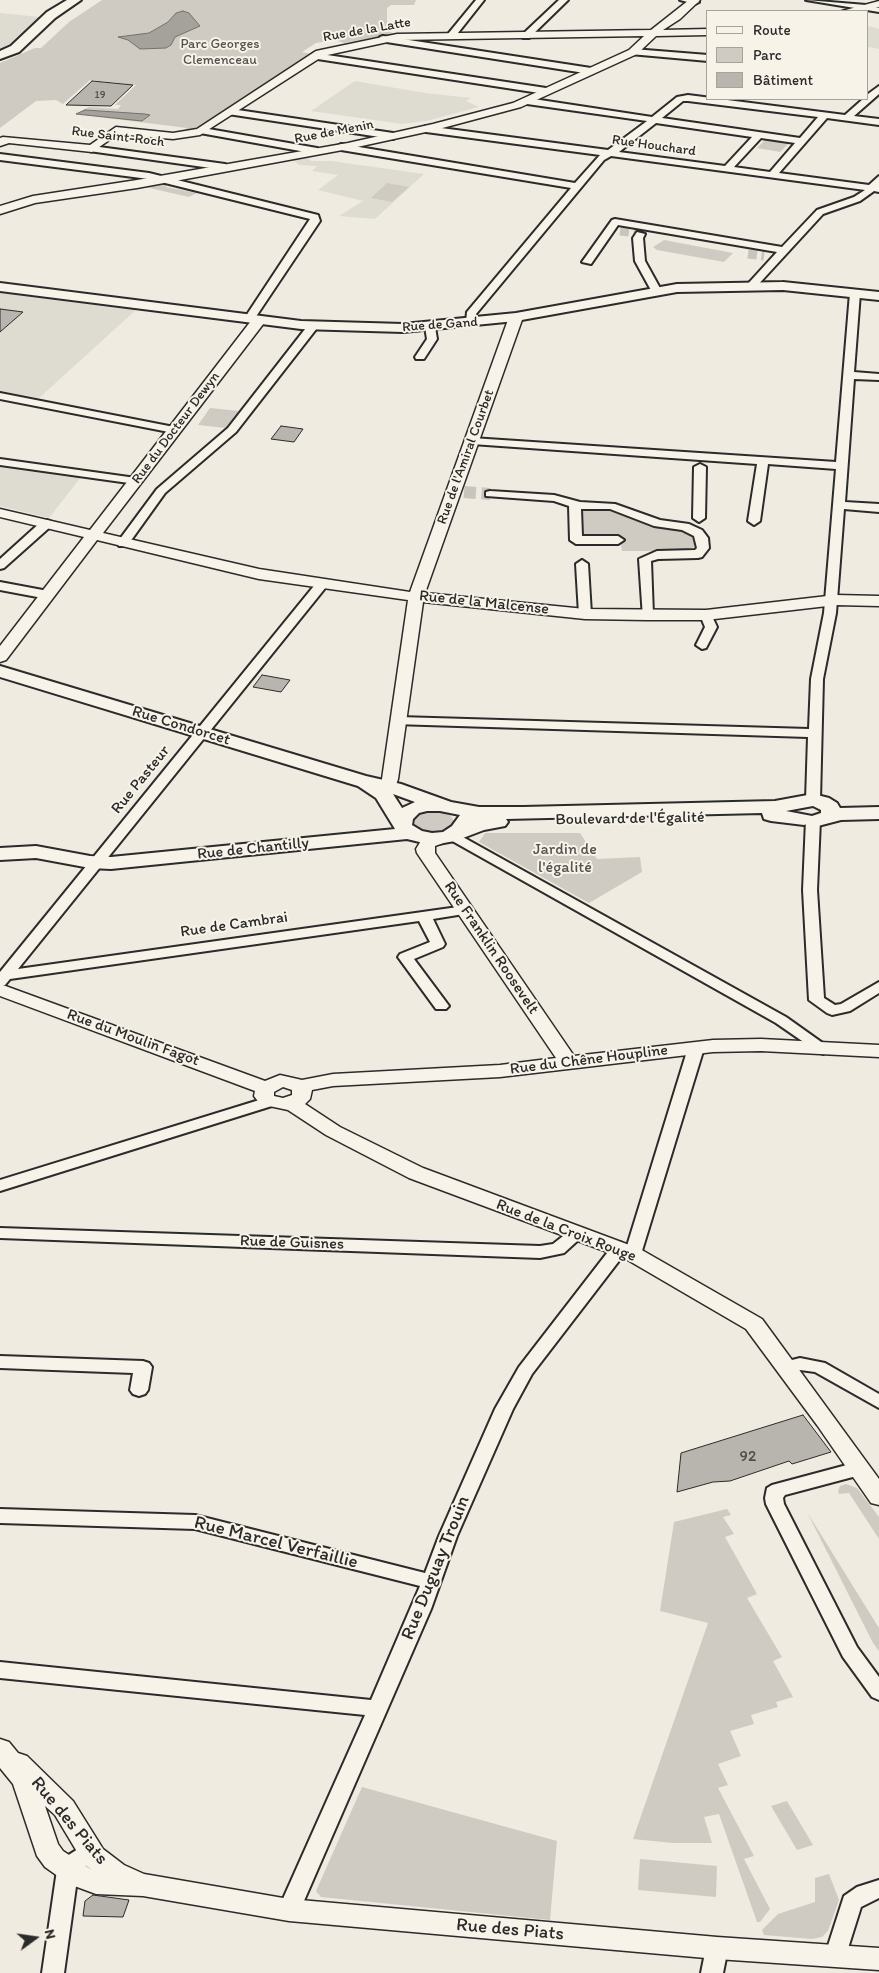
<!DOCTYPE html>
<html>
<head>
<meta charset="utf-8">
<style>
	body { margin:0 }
	#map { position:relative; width:879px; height:1973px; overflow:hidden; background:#efebe0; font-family:Itim,sans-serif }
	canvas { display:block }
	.legend { position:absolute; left:706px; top:10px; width:162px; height:90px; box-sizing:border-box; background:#f7f3e8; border:1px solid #a5a39c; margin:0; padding:6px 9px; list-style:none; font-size:15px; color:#2b2b2b }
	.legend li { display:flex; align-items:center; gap:10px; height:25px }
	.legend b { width:25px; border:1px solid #a5a39c }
	.north { position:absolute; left:10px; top:1913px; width:50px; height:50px; -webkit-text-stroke:4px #f7f3e8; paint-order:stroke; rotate:76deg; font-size:14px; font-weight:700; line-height:20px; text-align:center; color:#2b2b2b }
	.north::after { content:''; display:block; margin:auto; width:18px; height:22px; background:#2b2b2b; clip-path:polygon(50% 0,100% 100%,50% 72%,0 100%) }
</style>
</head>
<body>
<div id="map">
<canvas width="879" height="1973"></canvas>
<ul class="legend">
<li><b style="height:6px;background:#f7f3e8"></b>Route</li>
<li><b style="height:14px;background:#cfcbc2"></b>Parc</li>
<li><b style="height:14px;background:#b8b5ae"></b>Bâtiment</li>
</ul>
<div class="north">N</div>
</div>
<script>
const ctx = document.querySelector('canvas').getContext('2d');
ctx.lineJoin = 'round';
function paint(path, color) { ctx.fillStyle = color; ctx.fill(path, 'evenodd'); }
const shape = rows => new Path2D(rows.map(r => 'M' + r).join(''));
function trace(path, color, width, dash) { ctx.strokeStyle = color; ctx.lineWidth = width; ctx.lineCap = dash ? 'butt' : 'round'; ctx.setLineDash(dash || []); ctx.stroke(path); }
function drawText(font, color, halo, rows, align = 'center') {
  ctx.font = font + ' Itim,sans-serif'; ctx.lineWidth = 4; ctx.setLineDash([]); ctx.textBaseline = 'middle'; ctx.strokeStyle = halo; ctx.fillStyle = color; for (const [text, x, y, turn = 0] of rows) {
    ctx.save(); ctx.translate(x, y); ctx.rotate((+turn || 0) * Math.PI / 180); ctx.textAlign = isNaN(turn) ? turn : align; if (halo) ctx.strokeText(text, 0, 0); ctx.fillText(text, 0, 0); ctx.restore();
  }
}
paint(shape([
	[0,13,40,17,6,48,0,50],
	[868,26,879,29,879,49,868,47],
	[355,81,425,93,471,98,466,101,479,107,426,121,402,124,311,111],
	[306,156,311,161,331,161,424,174,375,219,339,216,363,201,318,190,338,175,312,171,317,166,299,165,292,158],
	[0,292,137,309,39,398,0,391],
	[0,466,81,477,49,518,0,506]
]), '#dedbd1');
paint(shape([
	[102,0,416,0,414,5,391,5,387,8,387,29,393,34,344,43,334,40,316,43,302,52,311,54,201,129,183,133,187,128,75,114,89,107,118,109,121,105,115,105,136,85,90,80,63,104,56,100,36,101,0,128,0,63,35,48,41,48,69,22],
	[765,140,789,143,780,152,757,148],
	[159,183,167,184,166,187,197,193,189,197,145,187],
	[387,183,409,187,392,202,371,198],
	[664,240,733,253,724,262,657,250,653,247],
	[210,408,239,411,226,428,198,425],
	[580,508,611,508,652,525,687,531,696,537,697,546,683,551,622,551,620,538,582,537,579,535],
	[436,810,450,815,454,821,452,826,441,832,430,833,420,830,413,826,412,820,416,814],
	[485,833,580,833,597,859,640,857,642,872,589,903,479,842],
	[846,1484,857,1488,879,1517,879,1539,849,1493,839,1494,838,1491,840,1486],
	[727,1509,731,1515,723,1517,734,1534,725,1537,757,1594,747,1598,782,1657,773,1661,793,1697,776,1702,778,1707,751,1715,754,1724,730,1731,741,1756,718,1764,728,1785,718,1788,754,1856,744,1859,770,1909,760,1922,757,1922,719,1814,704,1817,712,1843,673,1843,633,1839,708,1623,660,1611,674,1522],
	[807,1512,879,1628,879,1651,873,1643],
	[362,1787,557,1841,550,1920,321,1897,316,1891],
	[787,1801,813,1845,797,1850,771,1806],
	[640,1859,717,1866,716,1897,638,1890],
	[829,1874,839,1900,828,1931,822,1937,812,1939,764,1935,762,1930,778,1914,815,1902,815,1878]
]), '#cfcbc2');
const water = shape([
	[183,11,189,13,200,26,175,37,171,45,166,48,140,49,128,40,118,37,149,33,168,22,176,13,183,11],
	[85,110,145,114,150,115,142,121,76,114,85,110]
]);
paint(water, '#a4a29a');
trace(water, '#74726e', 1);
const building = shape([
	[92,81,133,85,111,106,66,105,92,81],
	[0,309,23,312,0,332,0,309],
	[281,426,303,429,294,442,271,439,281,426],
	[262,675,290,680,281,692,253,687,262,675],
	[803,1415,831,1452,792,1464,789,1461,730,1481,713,1482,677,1492,681,1453,803,1415],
	[93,1895,129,1900,123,1917,83,1916,85,1901,93,1895]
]);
paint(building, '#b8b5ae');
trace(building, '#2b2b2b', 1);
trace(shape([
	[620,231,636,233],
	[748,254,764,256]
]), '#c8c5bc', 9, [9, 4.5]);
trace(shape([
	[464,492,490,494]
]), '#c8c5bc', 12, [12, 5.5]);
const pedestrian = shape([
	[0,459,136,478,140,481,136,484,0,465,0,459]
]);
const minor = shape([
	[476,0,484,0,454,38,448,38,448,34,476,0],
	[559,0,568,0,529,38,523,38,523,34,559,0],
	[680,0,697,0,699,2,695,4,680,0],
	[806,0,866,5,879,8,879,12,806,0],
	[383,36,591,68,595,71,591,74,380,41,380,37,383,36],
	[633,49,708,55,708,61,630,54,629,52,633,49],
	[314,53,546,88,550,91,546,94,311,58,310,56,314,53],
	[879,86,879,94,854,116,879,119,879,125,827,118,779,173,869,185,879,176,879,192,874,191,860,201,823,214,755,288,746,286,777,252,618,225,591,264,582,262,612,220,615,219,782,247,817,210,854,197,865,190,611,156,604,160,476,314,476,323,471,326,466,323,467,312,571,188,341,150,336,147,341,144,575,183,600,155,426,132,421,129,426,126,608,150,647,121,527,104,523,101,527,98,652,117,677,97,688,95,845,115,863,99,868,99,868,94,879,86],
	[683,101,688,101,818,117,800,138,662,118,683,101],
	[656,123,752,137,725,166,619,152,656,123],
	[761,138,795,143,770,172,734,167,761,138],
	[231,109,393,133,398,136,393,139,228,114,226,112,231,109],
	[203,128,317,148,322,151,317,154,200,133,198,131,203,128],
	[92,146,225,164,230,167,225,170,89,151,89,147,92,146],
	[0,154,149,173,318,215,320,221,253,321,249,322,244,319,310,219,149,179,0,160,0,154],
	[637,232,645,234,643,238,645,261,661,290,660,292,652,292,635,261,633,238,637,232],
	[855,290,860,293,854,372,879,374,879,380,854,379,845,502,879,504,879,512,844,509,836,613,823,679,820,800,818,803,808,803,806,800,808,737,394,724,392,721,394,718,399,717,809,729,811,679,824,613,836,469,768,464,760,521,754,525,748,521,757,464,472,444,466,441,472,438,836,462,850,293,855,290],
	[313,323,318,326,317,328,236,432,165,493,127,546,119,546,117,543,157,489,228,428,309,324,313,323],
	[430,324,435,327,437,339,424,359,416,359,415,357,427,339,425,327,430,324],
	[0,393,174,427,180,430,174,433,0,399,0,393],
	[700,464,706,467,705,518,699,522,693,518,694,467,700,464],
	[490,491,554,495,580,502,615,504,660,520,689,524,702,530,708,538,709,548,702,557,698,558,658,559,651,561,653,615,651,618,643,618,639,559,657,551,695,550,697,548,694,536,682,530,654,526,610,509,581,509,582,536,618,536,624,540,618,544,576,544,570,540,569,506,554,501,486,496,486,492,490,491],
	[46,520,50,521,50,527,4,568,0,569,0,559,42,521,46,520],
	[582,560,588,564,591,614,585,618,579,614,576,564,582,560],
	[322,580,326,581,328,584,326,587,18,969,465,906,470,907,472,910,470,913,433,919,445,944,443,947,414,959,449,1006,446,1009,436,1009,398,957,400,954,430,942,419,921,10,979,5,985,0,986,0,972,318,581,322,580],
	[0,582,48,591,54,595,48,599,0,590,0,582],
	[706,611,710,612,717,627,706,648,702,649,696,645,705,627,700,615,706,611],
	[813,816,820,820,817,890,824,998,835,1005,841,1004,879,982,879,993,850,1011,832,1015,827,1013,809,1000,803,890,806,820,813,816],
	[452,831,786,1017,831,1049,823,1054,818,1052,776,1023,447,838,445,835,447,832,452,831],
	[696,1043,704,1048,641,1254,639,1258,633,1260,627,1258,625,1253,532,1374,513,1409,457,1536,431,1609,300,1910,297,1916,289,1919,281,1916,278,1910,365,1715,0,1678,0,1662,371,1700,420,1586,195,1529,0,1523,0,1509,195,1515,425,1573,439,1536,495,1409,519,1367,614,1244,620,1242,627,1246,688,1048,696,1043],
	[269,1097,277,1102,275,1105,0,1191,0,1180,269,1097],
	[0,1228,540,1246,553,1244,572,1229,578,1228,584,1229,586,1233,564,1253,540,1258,0,1238,0,1228],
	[0,1356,143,1361,149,1363,152,1367,148,1390,145,1394,139,1396,133,1394,130,1390,133,1373,0,1368,0,1356],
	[800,1358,825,1363,879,1394,879,1408,815,1372,800,1370,786,1373,780,1371,777,1367,780,1363,800,1358],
	[858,1462,864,1464,867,1469,864,1474,785,1495,783,1498,784,1504,857,1647,879,1677,879,1700,872,1697,843,1657,766,1504,765,1498,767,1488,772,1485,858,1462],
	[89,1842,96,1845,99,1851,96,1857,78,1872,64,1973,42,1973,57,1870,67,1856,89,1842],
	[879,1880,879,1898,861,1907,844,1961,836,1964,828,1961,825,1955,844,1896,857,1887,879,1880],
	[717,1939,725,1942,728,1948,723,1973,701,1973,706,1948,709,1942,717,1939]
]);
const tertiary = shape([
	[689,0,700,0,680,19,663,30,708,29,708,35,656,36,637,54,521,107,435,130,348,149,137,188,35,203,0,214,0,206,33,196,137,180,348,143,433,124,513,103,629,50,644,36,397,40,323,56,200,135,173,139,118,134,92,152,9,143,0,146,0,138,3,137,90,145,116,127,173,133,197,129,316,51,397,34,651,30,689,0],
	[879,1,879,7,860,11,842,11,879,1],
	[516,313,523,317,425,593,585,609,706,610,836,595,879,596,879,606,836,605,706,620,647,620,585,619,423,602,398,779,394,791,381,798,375,797,372,793,380,785,382,779,408,600,259,579,97,540,6,660,0,662,0,646,84,537,0,517,0,509,90,530,254,317,259,316,264,317,266,320,264,323,103,533,259,569,410,592,509,317,516,313],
	[440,833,446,834,449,838,446,842,435,846,435,853,574,1056,713,1040,761,1039,879,1045,879,1057,761,1051,713,1052,500,1077,333,1086,312,1090,310,1099,305,1104,340,1127,423,1168,640,1249,762,1319,879,1479,879,1505,871,1503,817,1425,746,1329,626,1259,409,1178,326,1135,288,1110,260,1104,254,1096,255,1091,0,996,0,984,265,1081,280,1075,302,1080,333,1074,500,1065,556,1058,417,853,416,849,422,839,440,833],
	[283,1087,292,1090,292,1095,283,1098,274,1096,274,1092,283,1087],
	[0,1739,9,1742,18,1753,27,1756,73,1801,103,1849,124,1865,144,1874,289,1899,717,1937,879,1948,879,1970,717,1959,289,1921,143,1896,96,1894,69,1884,45,1867,37,1856,13,1784,0,1768,0,1739],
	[45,1806,55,1815,85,1865,92,1870,63,1851,58,1844,45,1806]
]);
const secondary = shape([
	[67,0,81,0,55,18,19,52,0,59,0,51,11,46,47,12,67,0],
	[783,282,879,292,879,300,783,290,677,292,516,321,403,332,301,329,0,291,0,283,301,321,403,324,516,313,677,284,783,282],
	[0,666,366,776,401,784,451,802,479,807,523,807,775,801,813,794,829,798,837,803,840,808,879,807,879,819,841,820,818,826,810,823,804,825,771,821,764,819,762,813,506,819,508,822,505,826,484,830,455,841,432,845,407,839,111,869,90,868,36,858,0,860,0,848,36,846,90,856,111,857,395,829,376,798,358,786,0,677,0,666],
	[393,794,415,802,402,808,393,794],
	[813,806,821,810,821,813,812,816,786,811,813,806],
	[427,811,440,811,460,815,452,826,443,832,432,833,422,831,412,825,413,819,419,813,427,811]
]);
trace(pedestrian, '#2b2b2b', 4);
trace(minor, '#2b2b2b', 4);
trace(tertiary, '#2b2b2b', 3);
trace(secondary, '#2b2b2b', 4);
paint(pedestrian, '#f7f3e8');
paint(minor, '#f7f3e8');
paint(tertiary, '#f7f3e8');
paint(secondary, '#f7f3e8');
drawText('11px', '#4e4e4c', null, [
	["19",100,95]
]);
drawText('14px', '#2b2b2b', '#f7f3e8', [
	["Rue de la Latte",367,30,-10],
	["Rue de Menin",334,132,-11],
	["Rue Saint-Roch",118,137,7],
	["Rue Houchard",654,146,8],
	["Rue de Gand",440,325,-4],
	["Rue du Docteur Dewyn",176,428,-53],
	["Rue de l'Amiral Courbet",466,457,-70]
]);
drawText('14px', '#545351', '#f7f3e8', [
	["Parc Georges",220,44],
	["Clemenceau",220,60]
]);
drawText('16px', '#2b2b2b', '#f7f3e8', [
	["Rue de la Malcense",484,603,6],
	["Rue Condorcet",181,726,17],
	["Rue Pasteur",141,780,-51],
	["Boulevard de l'Égalité",630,819,-1],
	["Rue de Chantilly",253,849,-6],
	["Rue de Cambrai",234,925,-8],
	["Rue Franklin Roosevelt",491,948,56],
	["Rue du Moulin Fagot",133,1038,20],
	["Rue du Chêne Houpline",589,1060,-7],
	["Rue de la Croix Rouge",566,1231,21],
	["Rue de Guisnes",292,1243,2]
]);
drawText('16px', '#545351', '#f7f3e8', [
	["Jardin de",565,850],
	["l'égalité",565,868]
]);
drawText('16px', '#4e4e4c', null, [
	["92",748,1457]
]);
drawText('19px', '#2b2b2b', '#f7f3e8', [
	["Rue Marcel Verfaillie",276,1543,14],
	["Rue Duguay Trouin",436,1568,-68],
	["Rue des Piats",69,1821,50],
	["Rue des Piats",510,1930,5]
]);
</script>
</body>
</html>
